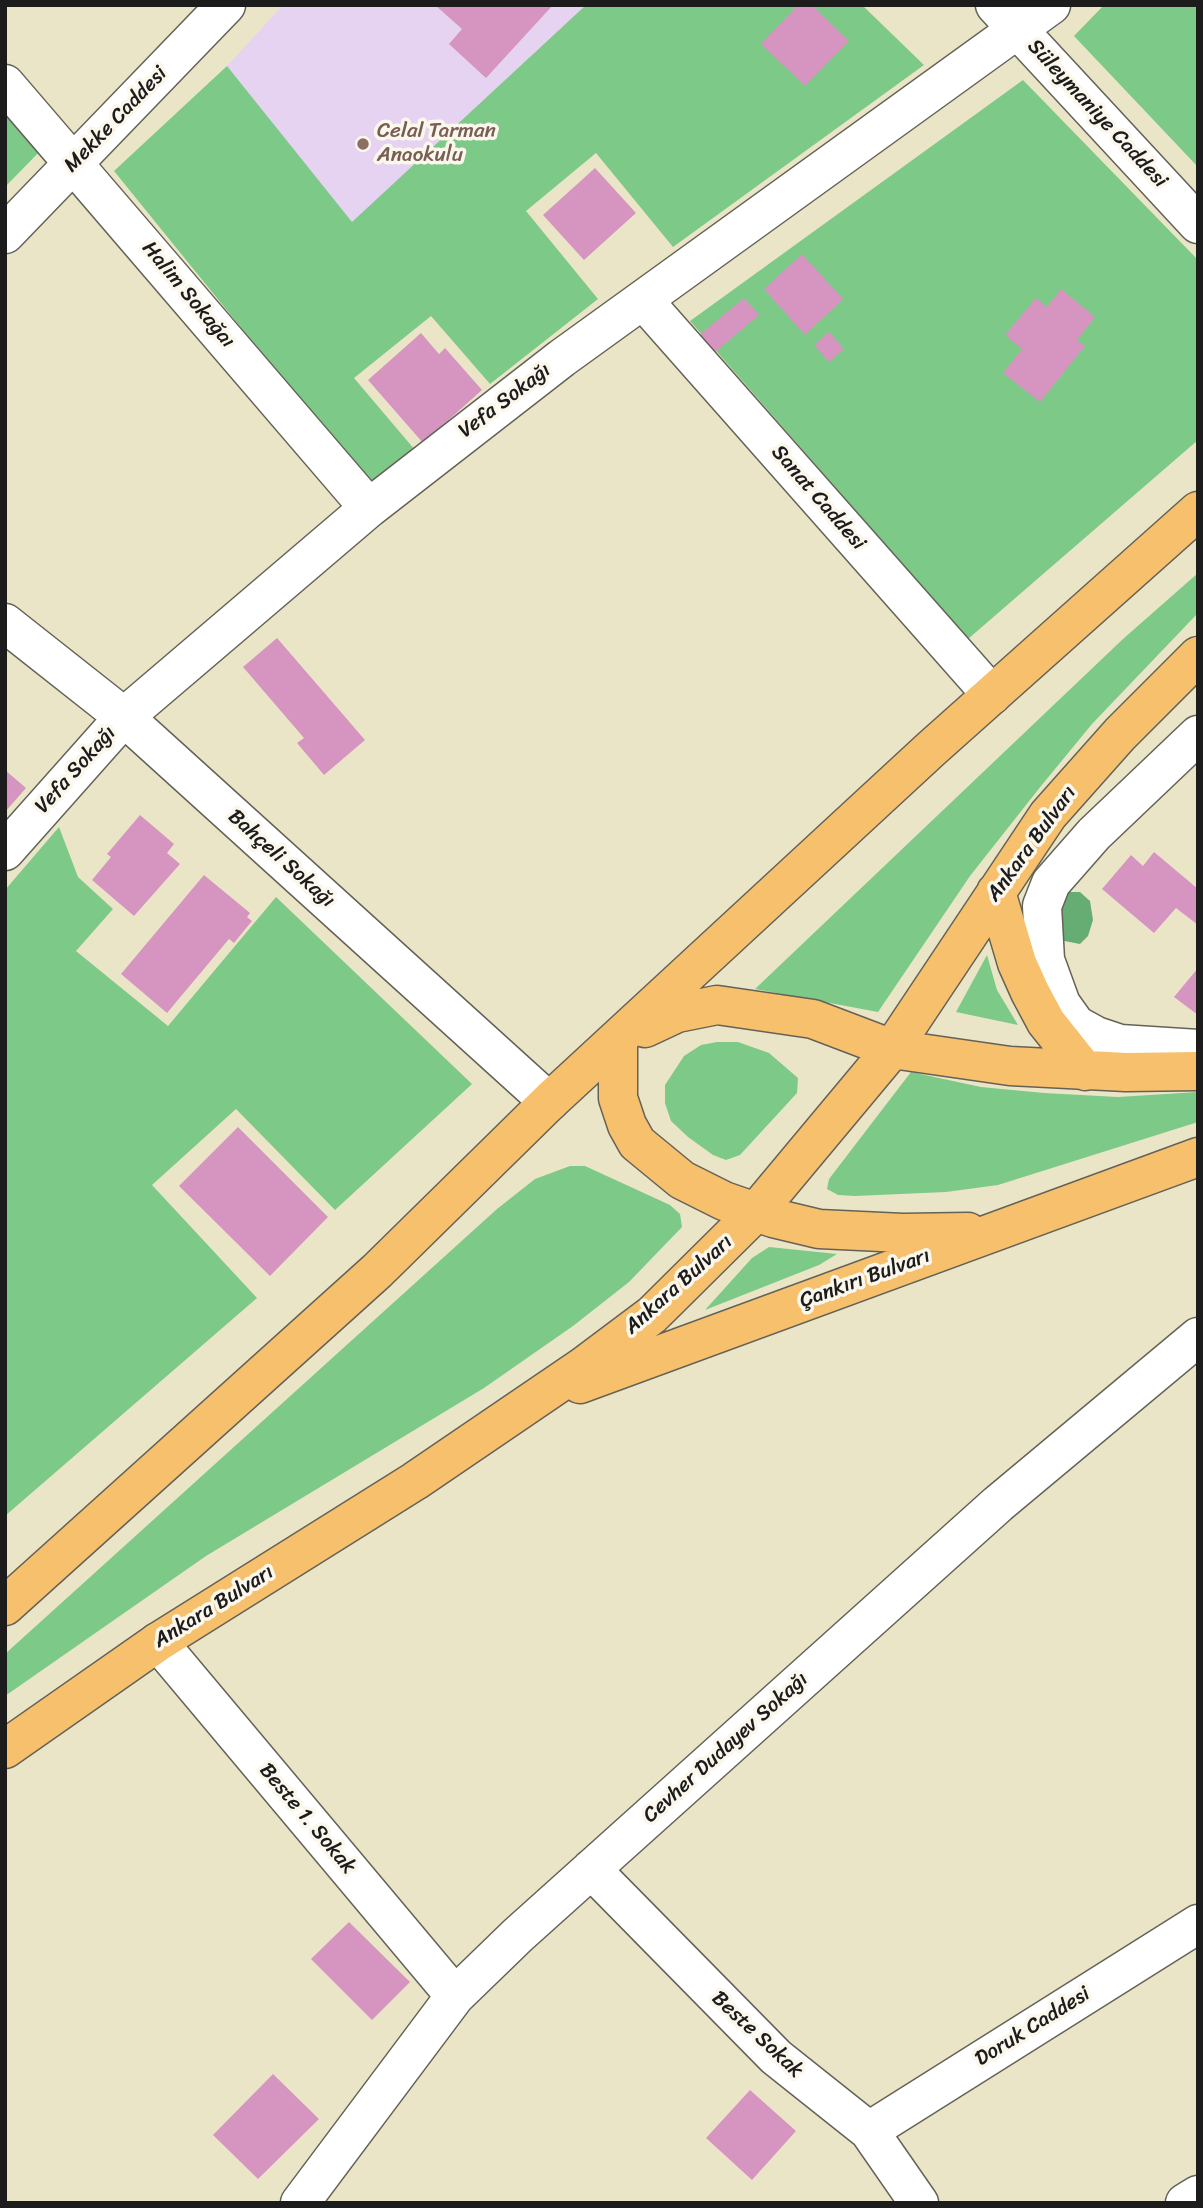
<!DOCTYPE html>
<html>
<head>
<meta charset="utf-8">
<style>
	body { margin:0 }
	#map { position:relative; width:1203px; height:2208px; overflow:hidden; background:#ebe5c8; font-family:Sriracha,sans-serif }
	canvas { display:block }
	.frame { position:absolute; inset:0; border:7px solid #1c1c1c; pointer-events:none }
</style>
</head>
<body>
<div id="map">
<canvas width="1203" height="2208"></canvas>
<div class="frame"></div>
</div>
<script>
const ctx = document.querySelector('canvas').getContext('2d');
ctx.lineJoin = 'round';
function paint(path, color) { ctx.fillStyle = color; ctx.fill(path, 'evenodd'); }
const shape = rows => new Path2D(rows.map(r => 'M' + r).join(''));
function trace(path, color, width, dash) { ctx.strokeStyle = color; ctx.lineWidth = width; ctx.lineCap = dash ? 'butt' : 'round'; ctx.setLineDash(dash || []); ctx.stroke(path); }
function drawText(font, color, halo, rows, align = 'center') {
  ctx.font = font + ' Sriracha,sans-serif'; ctx.lineWidth = 7; ctx.setLineDash([]); ctx.textBaseline = 'middle'; ctx.strokeStyle = halo; ctx.fillStyle = color; for (const [text, x, y, turn = 0] of rows) {
    ctx.save(); ctx.translate(x, y); ctx.rotate((+turn || 0) * Math.PI / 180); ctx.textAlign = isNaN(turn) ? turn : align; if (halo) ctx.strokeText(text, 0, 0); ctx.fillText(text, 0, 0); ctx.restore();
  }
}
paint(shape([
	[283,5,586,5,352,223,227,66]
]), '#e5d3f1');
paint(shape([
	[586,5,862,5,924,65,673,247,596,153,526,211,598,299,490,384,431,316,354,378,415,450,370,487,114,171,227,66,352,222],
	[1104,5,1198,5,1198,167,1074,36],
	[1023,80,1198,260,1198,440,968,639,690,321],
	[5,102,45,146,5,187],
	[1198,573,1198,613,1092,724,1041,786,970,876,878,1012,755,989,1123,639],
	[59,827,78,877,113,909,76,951,168,1026,276,897,472,1084,335,1210,236,1109,152,1185,257,1298,5,1516,5,890],
	[987,955,997,990,1018,1025,956,1012],
	[717,1042,738,1042,769,1053,798,1078,797,1093,740,1155,726,1160,713,1155,688,1137,671,1121,665,1103,665,1085,684,1056,701,1045],
	[911,1072,981,1087,1044,1093,1118,1097,1198,1092,1198,1122,998,1185,946,1192,855,1196,838,1195,827,1189,829,1179],
	[570,1166,585,1166,670,1205,680,1214,682,1227,629,1282,573,1326,484,1388,206,1556,5,1696,5,1654,497,1209,535,1179],
	[769,1247,837,1254,819,1265,705,1310,752,1258]
]), '#7dc988');
paint(shape([
	[1066,892,1080,892,1090,901,1093,920,1088,936,1080,944,1054,939,1051,913]
]), '#66ad74');
paint(shape([
	[435,5,553,5,486,78,449,44,462,29],
	[798,5,812,5,849,41,805,86,761,44],
	[595,168,636,213,584,260,543,215],
	[802,254,843,299,805,335,764,289],
	[1061,289,1095,317,1077,340,1085,346,1040,402,1003,373,1022,349,1005,335,1036,298,1047,307],
	[744,298,759,315,713,354,698,336],
	[829,332,844,349,829,362,814,345],
	[421,333,439,354,445,348,482,390,423,443,368,380],
	[277,638,365,740,324,775,297,743,304,738,243,667],
	[5,770,26,788,5,812],
	[140,815,174,844,167,853,180,864,134,916,92,880,111,857,107,854],
	[1154,852,1198,889,1198,925,1176,908,1154,933,1102,889,1131,855,1143,866],
	[204,875,250,913,247,917,252,921,234,943,229,939,167,1013,121,974],
	[1198,968,1198,1015,1174,997],
	[238,1127,328,1217,270,1276,179,1186],
	[349,1922,410,1982,372,2020,311,1959],
	[273,2074,319,2119,258,2179,213,2135],
	[750,2090,796,2131,752,2180,706,2138]
]), '#d695c0');
const minor = shape([
	[995,5,1198,224],
	[5,84,369,508],
	[5,234,226,5],
	[643,300,992,695],
	[5,623,124,717,549,1102],
	[1198,735,1094,834,1051,883,1042,906,1045,960,1061,1004,1076,1025,1096,1036,1120,1044,1198,1049],
	[5,851,124,717,369,508,562,358,1051,5],
	[158,1642,455,1996],
	[591,1869,776,2057,869,2131,919,2203],
	[869,2131,1198,1924],
	[300,2203,455,1996,518,1935,998,1504,1198,1337],
	[1185,2203,1198,2195]
]);
const major = shape([
	[996,892,1017,963,1030,992,1046,1022,1085,1071],
	[645,1028,677,1013,717,1005,813,1019,892,1049,1010,1066,1126,1072,1198,1071],
	[618,1041,618,1098,627,1125,637,1143,682,1180,724,1201,773,1218,819,1229,903,1233,968,1232],
	[580,1384,1198,1157],
	[5,1606,377,1271,549,1102,931,749,1198,511],
	[5,1749,158,1642,415,1481,584,1366,652,1315,756,1212,892,1049,1048,815,1120,734,1198,656]
]);
trace(minor, '#646258', 41);
trace(major, '#646258', 41);
trace(minor, '#fff', 38);
trace(major, '#f7c06c', 38);
for (const [x, y, r, color] of [
	[363,144,7,"#8d6e63"]
]) { const dot = new Path2D(); dot.arc(x, y, r, 0, 2 * Math.PI); ctx.fillStyle = color; ctx.fill(dot); trace(dot, '#fbf7ec', 2.5); }
drawText('21px', '#1c1c1c', '#fbf7ec', [
	["Süleymaniye Caddesi",1097,114,47],
	["Mekke Caddesi",116,120,-46],
	["Halim Sokağaı",188,295,50],
	["Vefa Sokağı",505,401,-37],
	["Sanat Caddesi",818,498,49],
	["Vefa Sokağı",76,770,-48],
	["Ankara Bulvarı",1032,844,-54],
	["Bahçeli Sokağı",281,859,42],
	["Çankırı Bulvarı",865,1279,-20],
	["Ankara Bulvarı",679,1285,-42],
	["Ankara Bulvarı",214,1607,-32],
	["Cevher Dudayev Sokağı",726,1748,-42],
	["Beste 1. Sokak",307,1819,50],
	["Doruk Caddesi",1033,2027,-32],
	["Beste Sokak",757,2035,43]
]);
drawText('21px', '#785e54', '#fbf7ec', [
	["Celal Tarman",377,132],
	["Anaokulu",377,156]
], 'left');
</script>
</body>
</html>
